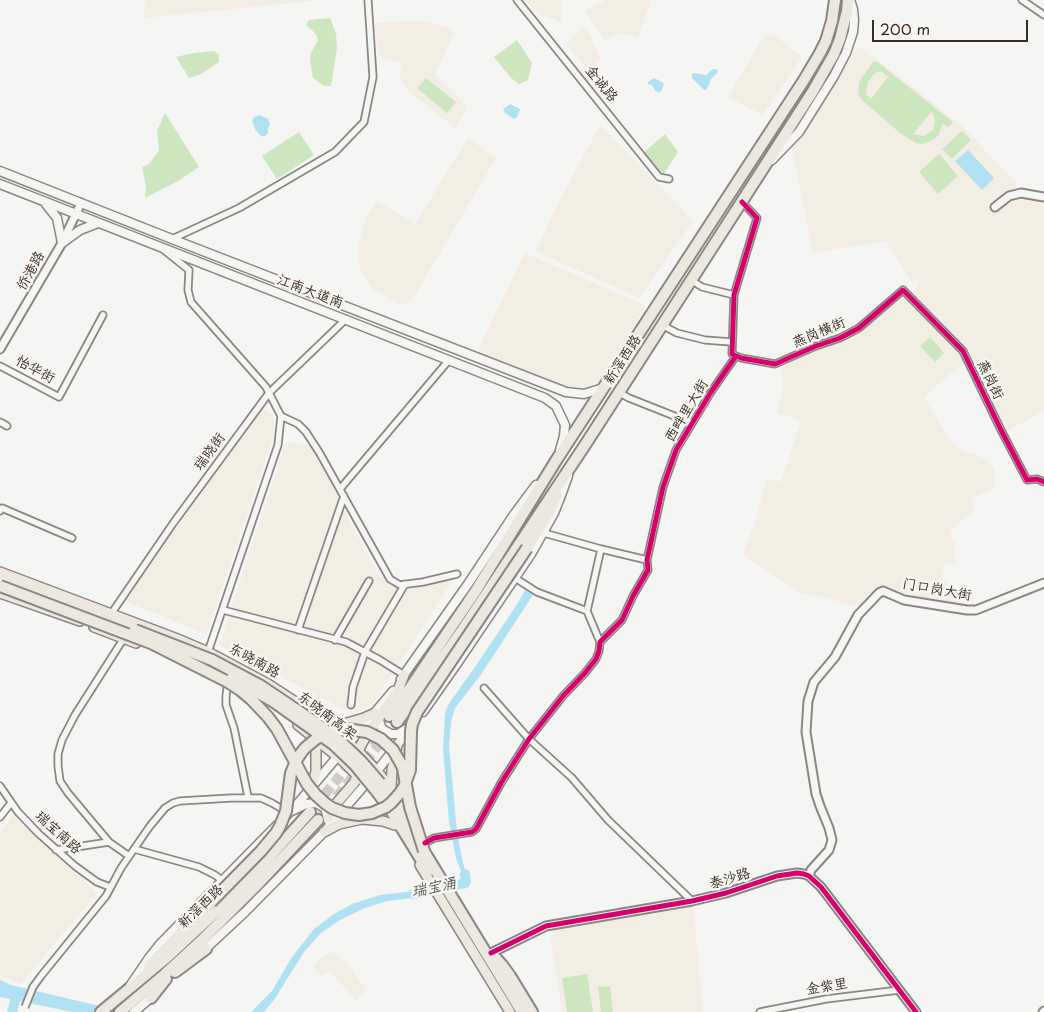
<!DOCTYPE html>
<html>
<head>
<meta charset="utf-8">
<style>
	body { margin:0 }
	#map { position:relative; width:1044px; height:1012px; overflow:hidden; background:#f5f5f3; font-family:"Playpen Sans",sans-serif }
	canvas { display:block }
	.scale { position:absolute; left:872px; top:20px; width:156px; height:22px; box-sizing:border-box; border:2px solid #3b2a1e; border-top:0; padding-left:6px; font-size:15px; line-height:18px; white-space:nowrap; color:#3b2a1e; -webkit-text-stroke:4px #f6f6f2; paint-order:stroke }
</style>
</head>
<body>
<div id="map">
<canvas width="1044" height="1012"></canvas>
<div class="scale">200 m</div>
</div>
<script>
const ctx = document.querySelector('canvas').getContext('2d');
ctx.lineJoin = 'round';
function paint(path, color) { ctx.fillStyle = color; ctx.fill(path, 'evenodd'); }
const shape = rows => new Path2D(rows.map(r => 'M' + r).join(''));
function trace(path, color, width, dash) { ctx.strokeStyle = color; ctx.lineWidth = width; ctx.lineCap = dash ? 'butt' : 'round'; ctx.setLineDash(dash || []); ctx.stroke(path); }
function drawText(font, color, halo, rows, align = 'center') {
  ctx.font = font + ' "Playpen Sans","LXGW WenKai TC",sans-serif'; ctx.lineWidth = 5; ctx.setLineDash([]); ctx.textBaseline = 'middle'; ctx.strokeStyle = halo; ctx.fillStyle = color; for (const [text, x, y, turn = 0] of rows) {
    ctx.save(); ctx.translate(x, y); ctx.rotate((+turn || 0) * Math.PI / 180); ctx.textAlign = isNaN(turn) ? turn : align; if (halo) ctx.strokeText(text, 0, 0); ctx.fillText(text, 0, 0); ctx.restore();
  }
}
paint(shape([
	[145,0,321,0,144,18],
	[525,0,561,0,561,22,539,14],
	[605,0,651,0,638,37,620,33,605,41,585,11],
	[423,21,446,27,454,33,435,74,467,107,455,128,408,91,399,77,403,63,380,57,374,23],
	[582,28,586,30,592,37,591,42,598,51,600,60,589,70,565,44],
	[774,35,802,57,763,115,728,97,764,36],
	[858,46,912,86,963,127,1016,183,1013,199,1025,198,1044,201,1044,411,1007,431,970,353,964,344,913,293,921,280,911,281,886,241,813,253,792,149],
	[600,125,693,221,639,298,536,251,558,204],
	[468,138,496,158,412,300,402,305,372,289,359,267,359,245,366,218,377,201,415,224],
	[525,253,646,306,599,381,583,388,562,385,477,352],
	[903,290,967,360,924,397,950,441,961,450,982,457,994,469,994,489,972,498,973,512,950,530,953,542,956,544,953,548,957,563,944,564,941,578,951,585,953,584,965,607,922,600,894,592,885,587,860,606,850,605,828,598,803,594,743,555,754,525,767,479,781,482,801,421,777,412,784,383,781,368,788,363,818,348,841,343,858,332,863,332,859,328],
	[262,407,274,416,275,433,206,634,125,601],
	[286,442,311,446,378,575,401,588,453,580,374,702,354,714,219,645],
	[13,815,97,893,21,984,0,975,0,833],
	[693,903,703,1012,562,1012,551,938,553,928],
	[331,951,345,961,366,989,356,1000,329,971,322,976,313,965]
]), '#f2eee3');
paint(shape([
	[330,18,336,34,337,48,331,86,324,86,313,78,310,60,311,53,318,40,316,34,306,25,309,20],
	[517,40,532,63,528,80,519,84,511,78,494,57],
	[214,51,219,55,219,62,201,74,189,78,176,57,194,53],
	[876,61,953,122,948,127,943,124,938,136,934,139,928,142,922,144,916,143,900,133,861,99,858,93,859,82,873,62],
	[881,71,888,77,871,99,867,95,866,92,868,82,873,75,877,72],
	[931,112,934,115,935,122,933,130,924,136,913,134],
	[426,78,456,102,447,113,417,88],
	[165,113,199,167,178,181,145,198,146,186,142,167,149,164,159,151,157,131],
	[962,131,971,140,952,159,942,149],
	[299,132,314,155,277,179,262,156],
	[665,134,678,152,664,174,657,170,644,152],
	[939,154,958,176,938,194,919,172],
	[930,337,944,353,935,362,920,346],
	[587,974,593,1012,567,1012,562,978],
	[610,986,613,1012,601,1012,598,987]
]), '#cde6c0');
paint(shape([
	[713,69,716,69,718,72,711,79,708,87,706,90,704,90,692,78,692,74,694,73,706,75],
	[654,78,664,83,662,90,659,93,655,90,652,85,648,84,647,83],
	[510,104,520,109,517,117,514,119,505,113,503,109],
	[260,115,268,119,270,124,268,128,268,133,265,136,261,136,256,131,252,121,254,117],
	[968,150,994,178,982,190,955,161],
	[525,590,533,595,480,676,455,708,451,722,449,746,457,832,463,863,469,881,469,886,464,889,460,882,464,879,456,858,449,822,443,748,445,714,448,705,477,664,516,606],
	[424,890,427,896,387,901,365,908,340,920,321,933,304,952,274,1000,264,1012,251,1012,272,991,292,957,314,929,334,914,352,904,380,895],
	[0,980,11,985,125,1012,72,1012,0,997]
]), '#afe1f3');
trace(shape([
	[413,894,422,893,465,883,466,881,465,874],
	[12,1012,17,994]
]), '#afe1f3', 10);
trace(shape([
	[368,742,389,716],
	[315,806,354,759],
	[318,820,397,722]
]), '#d0ccc8', 10, [10, 5]);
const minor = shape([
	[517,0,659,177,669,179],
	[1022,0,1044,15],
	[742,202,757,218,734,295,732,354,741,358,775,364,816,346,840,338,859,328,903,290,963,351,1001,430,1027,480,1037,479,1044,482],
	[172,239,239,208,335,152,364,122,373,77,368,0],
	[164,250,189,270,188,290,191,302,266,387,281,416,278,445,208,652],
	[691,280,702,287,734,295],
	[662,325,677,333,705,340,732,342],
	[0,366,59,397,103,315],
	[618,392,629,398,692,423],
	[281,416,298,424,306,432,319,452,390,579,400,585,423,582,457,574],
	[0,422,7,426],
	[340,489,449,360],
	[0,511,2,508,72,538],
	[544,533,601,549,647,560],
	[515,578,537,592,587,611],
	[223,610,346,642,380,660,404,675],
	[587,611,601,549],
	[587,611,600,642],
	[111,614,174,522,269,393,346,319],
	[298,630,344,496],
	[124,638,75,715,62,740,58,754,58,766,60,781,68,793,109,842,129,856],
	[335,640,369,581],
	[228,680,226,696,226,705,234,728,248,797],
	[484,688,529,739,572,778,608,820,692,901],
	[351,705,353,687,365,652,405,584],
	[0,786,18,812,38,833,75,866,97,882,110,887],
	[0,817,11,803],
	[425,843,434,838,472,832,476,829,501,783,529,739,563,696,585,673,596,659,599,651,600,642,622,620,633,596,648,570,647,560,663,487,676,450,711,392,736,356],
	[134,849,199,867,215,875,223,881],
	[56,850,109,842],
	[33,987,41,976,106,896,121,868,150,826,165,808,173,803,180,801,231,798,261,798,272,803,287,812],
	[760,1012,826,999,899,990]
]);
const tertiary = shape([
	[995,207,1009,196,1021,193,1044,197],
	[0,349,62,243,81,203],
	[809,876,811,870,829,850,832,840,829,828,820,806,816,794,806,732,808,701,814,682,835,657,858,615,879,593,883,591,904,600,967,610,976,610,1044,583],
	[491,953,546,926,692,901,726,893,777,876,797,873,804,874,809,876,821,887,916,1012],
	[1043,1012,1044,1011]
]);
const secondary = shape([
	[772,160,799,132,834,76,846,53,853,32,854,20,853,9,850,0],
	[0,171,172,239,566,392,584,394,603,388],
	[0,184,545,398,556,406,565,425,564,436,560,450],
	[46,204,57,218,62,243],
	[62,243,80,230,98,223],
	[401,679,468,584,513,516,536,485],
	[423,712,458,662,531,554,554,513,560,498,568,476],
	[380,715,379,721,382,729,391,734,398,734,409,727],
	[294,810,306,804,316,803,325,808,328,818,328,820],
	[285,817,299,802,393,691],
	[203,951,245,912,324,832,377,771,411,727],
	[130,986,149,958,161,943,277,825],
	[134,1012,154,995]
]);
const primary = shape([
	[0,572,175,638,208,652,268,684,297,703,318,719],
	[0,593,80,621],
	[94,627,136,643],
	[323,723,334,725,347,723,364,718,375,713],
	[298,725,343,761,362,780],
	[339,734,359,752,377,771,395,794,412,821],
	[311,735,316,750,316,771,312,787],
	[358,755,360,747,365,738,398,690,404,675],
	[391,788,392,770,397,746],
	[328,818,335,805,354,783,359,771],
	[324,832,339,824,362,819,383,821,395,825],
	[420,865,510,1012]
]);
const trunk = shape([
	[527,548,546,517,557,495],
	[0,580,135,630],
	[389,716,410,688,475,592,557,459,804,80,820,53,826,41,832,21,835,0],
	[397,722,461,632,587,442,813,91,834,54,840,39,847,11,848,0],
	[380,783,403,817,522,1012],
	[374,788,390,809,428,871],
	[492,954,502,965,510,976,532,1012],
	[149,966,211,902],
	[175,972,206,949],
	[151,998,166,979],
	[101,1012,165,959,220,908,256,872,310,812],
	[120,1012,165,974,201,941,257,885,318,820]
]);
trace(minor, '#8a8683', 9);
trace(tertiary, '#8a8683', 11);
trace(secondary, '#8a8683', 11);
trace(primary, '#8a8683', 12);
trace(trunk, '#8a8683', 14);
trace(minor, '#f5f5f3', 5.5);
trace(tertiary, '#f5f5f3', 7);
trace(secondary, '#f5f5f3', 8);
trace(primary, '#ece8df', 9);
trace(trunk, '#ece8df', 10);
const minorBridge = shape([
	[25,1007,33,987]
]);
const trunkBridge = shape([
	[0,586,156,645],
	[135,630,212,660,261,686,316,723,341,742,361,761,380,783],
	[151,643,228,682,240,690,251,699,268,717,277,729,307,784,316,795,326,804,332,808,345,813,359,815,372,813,386,807,391,803,400,793,404,787,410,770,411,731,412,724,417,712,527,548],
	[232,678,274,702,333,744,355,765,374,788],
	[211,902,261,851,276,833,280,826,286,811,291,773,297,759,301,753,305,748,317,738,332,732,346,729,367,732,381,739,393,750,400,762,403,768,410,807,424,851]
]);
trace(minorBridge, '#8a8683', 9, []);
trace(trunkBridge, '#8a8683', 14, []);
trace(minorBridge, '#f5f5f3', 5.5);
trace(trunkBridge, '#ece8df', 10);
trace(shape([
	[742,202,757,218,734,295,732,354,741,358,775,364,816,346,840,338,859,328,903,290,963,351,1001,430,1027,480,1037,479,1044,482],
	[425,843,434,838,472,832,476,829,501,783,529,739,563,696,585,673,596,659,599,651,600,642,622,620,633,596,648,570,647,560,663,487,676,450,711,392,736,356],
	[491,953,546,926,692,901,726,893,777,876,797,873,804,874,809,876,821,887,916,1012]
]), '#d6006c', 5);
drawText('14px', '#3b2a1e', '#f6f6f2', [
	["金诚路",601,84,51],
	["侨港路",31,271,-61],
	["江南大道南",310,292,21],
	["燕岗横街",819,333,-23],
	["新滘西路",623,360,-57],
	["怡华街",35,370,28],
	["燕岗街",990,380,64],
	["西畔里大街",687,411,-59],
	["瑞晓街",210,452,-54],
	["门口岗大街",937,590,10],
	["东晓南路",254,661,29],
	["东晓南高架",327,716,37],
	["瑞宝南路",58,833,42],
	["泰沙路",730,879,-17],
	["新滘西路",201,907,-44],
	["金紫里",827,987,-9]
]);
drawText('italic 15px', '#505653', '#f6f6f2', [
	["瑞宝涌",434,888,-12]
]);
</script>
</body>
</html>
